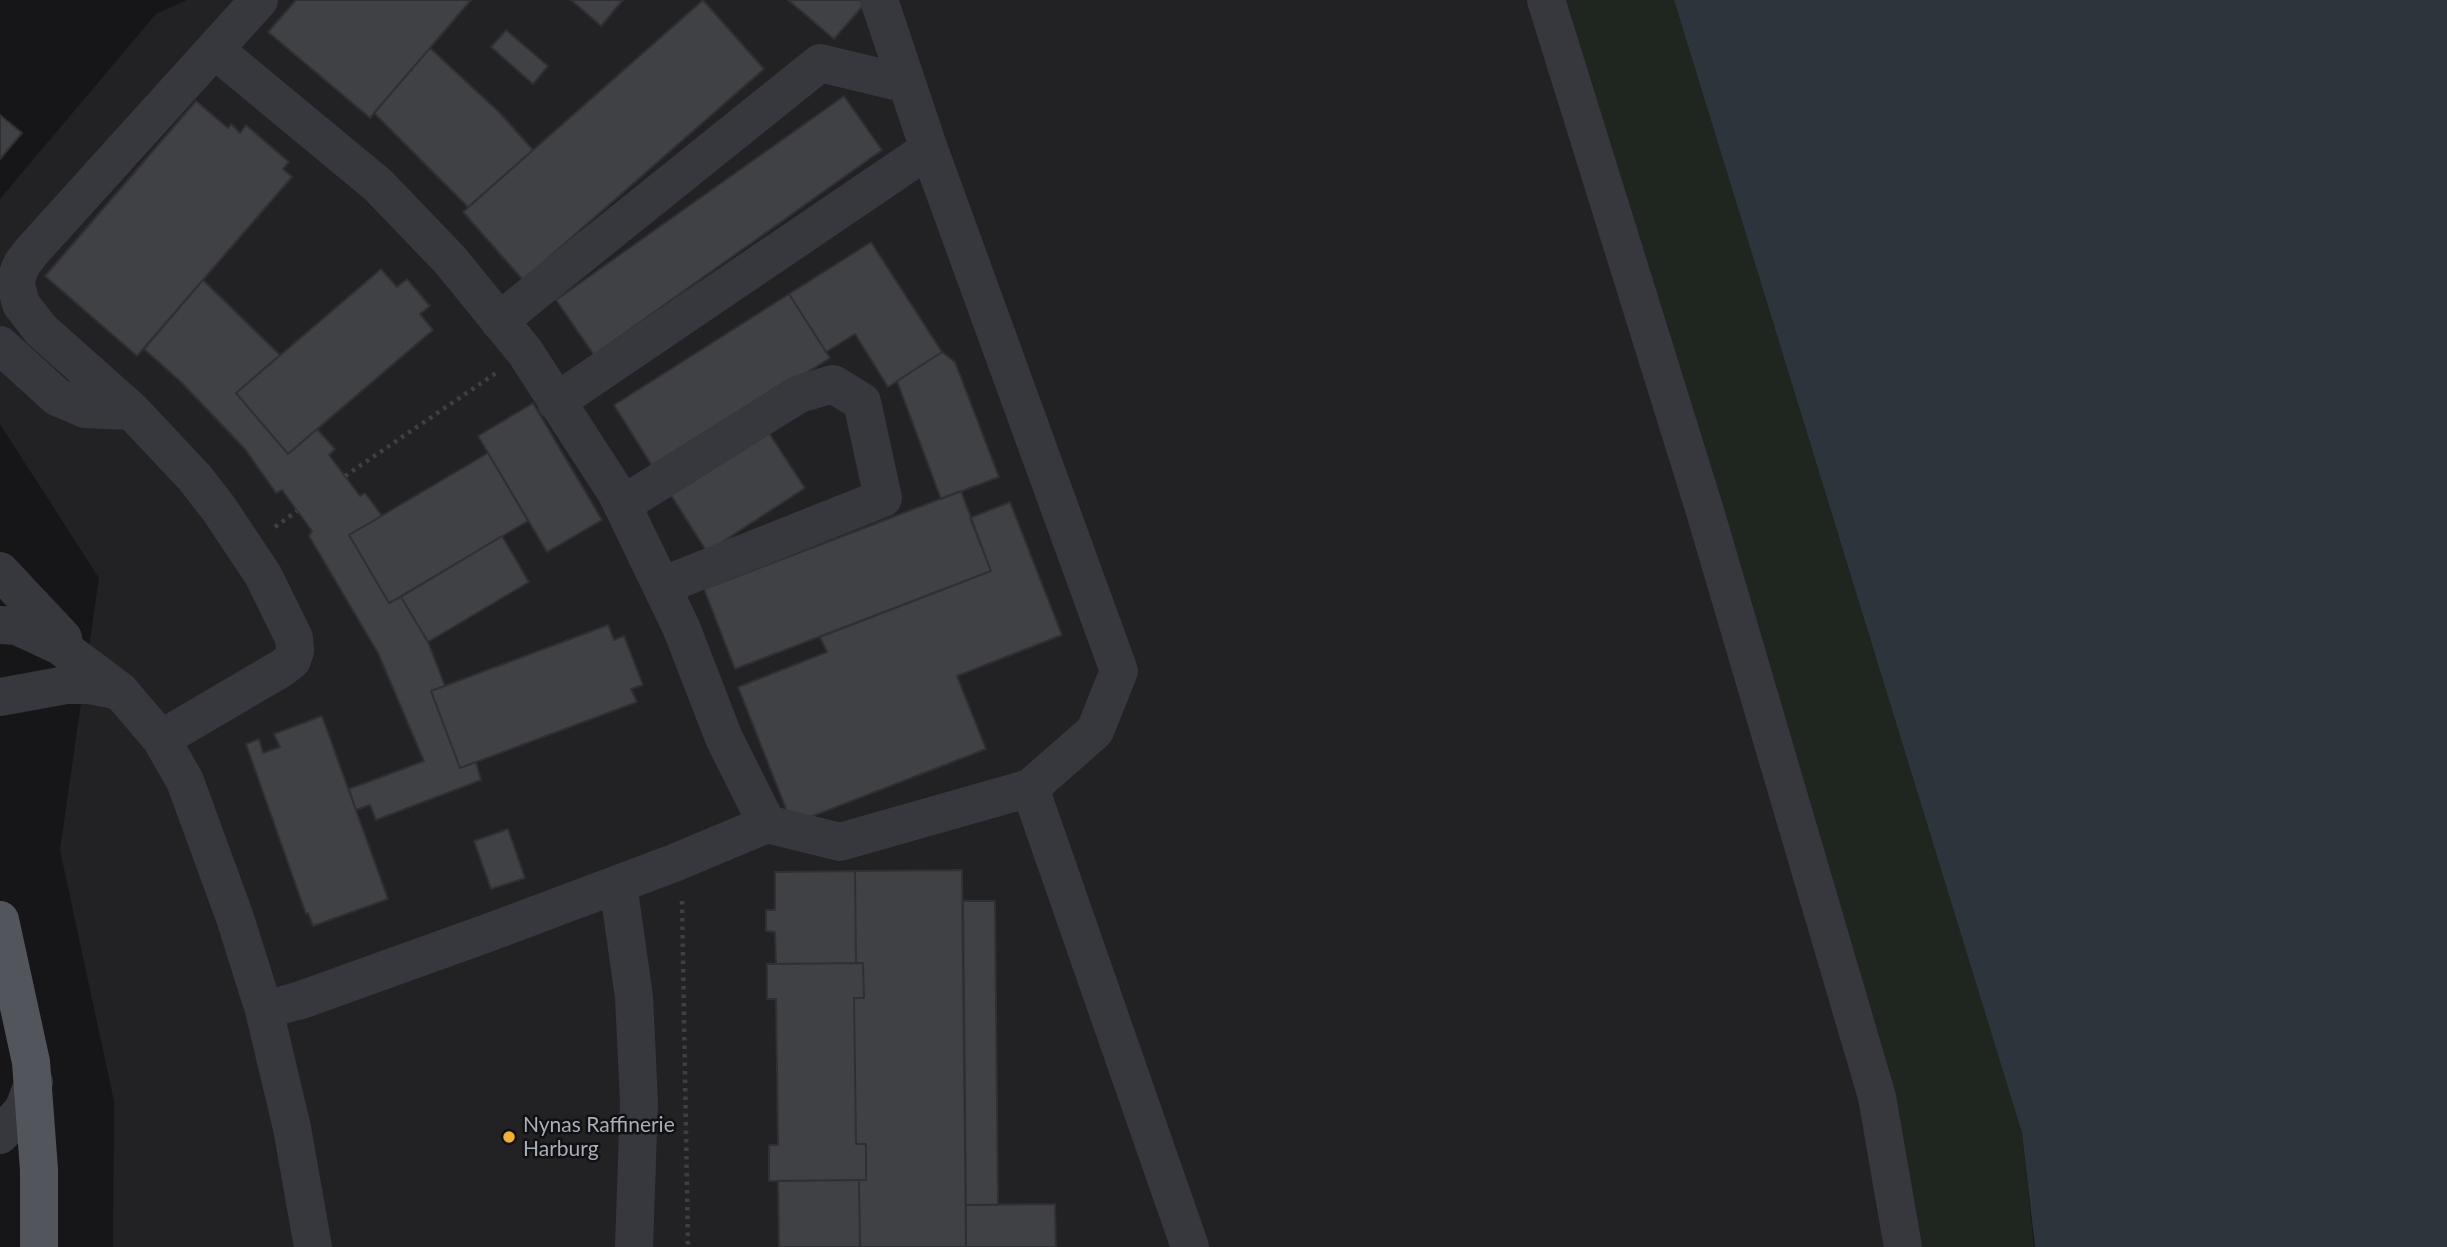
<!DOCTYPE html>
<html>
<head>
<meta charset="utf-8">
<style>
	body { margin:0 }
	canvas { display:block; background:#161618 }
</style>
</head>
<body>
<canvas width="2447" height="1247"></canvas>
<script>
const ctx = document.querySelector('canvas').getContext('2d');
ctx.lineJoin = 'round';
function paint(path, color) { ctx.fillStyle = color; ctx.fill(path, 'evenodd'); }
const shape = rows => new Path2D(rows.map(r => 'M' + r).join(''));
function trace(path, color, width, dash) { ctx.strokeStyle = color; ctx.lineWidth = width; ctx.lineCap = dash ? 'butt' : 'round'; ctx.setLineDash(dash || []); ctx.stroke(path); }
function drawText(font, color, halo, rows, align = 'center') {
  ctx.font = font + ' Lato,sans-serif'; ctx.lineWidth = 5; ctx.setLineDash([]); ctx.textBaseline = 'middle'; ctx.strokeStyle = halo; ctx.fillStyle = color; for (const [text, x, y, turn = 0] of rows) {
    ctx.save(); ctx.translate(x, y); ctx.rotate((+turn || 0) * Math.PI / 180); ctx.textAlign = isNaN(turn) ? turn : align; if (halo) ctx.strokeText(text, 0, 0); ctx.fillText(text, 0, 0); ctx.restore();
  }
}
paint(shape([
	[187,0,1561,0,1916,1247,113,1247,114,1101,60,850,99,578,0,424,0,199,156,14]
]), '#222225');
paint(shape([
	[1561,0,1674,0,2022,1133,2034,1247,1916,1247]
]), '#1e261f');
paint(shape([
	[1674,0,2447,0,2447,1247,2035,1247,2022,1133]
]), '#2c353c');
const building = shape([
	[296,0,471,0,370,118,268,32,296,0],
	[571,0,623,0,601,26,571,0],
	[703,0,764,69,523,280,463,212,703,0],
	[788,0,868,0,834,39,788,0],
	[506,30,548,66,533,84,491,47,506,30],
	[430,48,500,113,533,150,468,207,374,113,430,48],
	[844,96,882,150,594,355,556,300,844,96],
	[196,101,228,128,231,124,240,133,246,125,289,162,283,169,292,177,137,356,45,276,196,101],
	[0,115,22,133,0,159,0,115],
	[871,242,942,352,888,387,855,334,826,352,789,294,871,242],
	[381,269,397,287,407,279,430,306,420,314,433,330,288,454,236,393,381,269],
	[203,280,280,355,236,393,288,454,317,429,335,449,329,455,360,496,365,493,382,516,349,535,389,603,401,597,428,642,445,686,431,691,460,768,476,762,481,780,376,820,370,805,356,810,349,789,424,761,378,653,309,536,312,531,282,490,276,493,245,449,180,381,144,349,203,280],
	[789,294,830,358,654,469,614,405,789,294],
	[942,352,955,362,999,477,941,499,897,381,942,352],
	[533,403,602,520,547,552,478,436,533,403],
	[767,430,805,488,707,552,669,492,767,430],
	[488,453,528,521,389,603,349,535,488,453],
	[961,491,991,571,735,669,704,589,961,491],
	[1010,502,1062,635,957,676,986,749,792,824,738,687,827,652,820,637,991,571,970,518,1010,502],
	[502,536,529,582,428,642,401,597,502,536],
	[608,625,614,640,624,636,643,685,631,689,637,702,460,768,431,691,608,625],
	[322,716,388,899,313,926,308,913,306,914,246,744,259,739,263,753,280,747,274,734,322,716],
	[508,829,525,878,491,889,474,841,508,829],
	[962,870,966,1247,860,1247,859,1180,866,1180,866,1144,856,1144,854,998,864,998,863,963,856,963,855,871,962,870],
	[855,871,856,963,776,964,775,932,766,931,766,910,775,910,775,872,855,871],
	[963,901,995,901,998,1205,966,1205,963,901],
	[863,963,864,998,854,998,856,1144,866,1144,866,1180,769,1181,769,1145,778,1145,776,999,767,999,767,964,863,963],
	[859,1180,860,1247,779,1247,778,1181,859,1180],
	[1055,1204,1056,1247,966,1247,966,1205,1055,1204]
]);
paint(building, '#404145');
trace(building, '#303034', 2);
trace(shape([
	[345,476,496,373],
	[275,527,297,511],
	[682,901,688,1247]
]), '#3d3f44', 4.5, [3.5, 5]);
trace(shape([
	[879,0,929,149,1119,671,1095,731,1030,788,1190,1247],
	[1546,0,1704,508,1877,1097,1903,1247],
	[215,50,378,185,450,260,525,352,617,494,681,627,724,738,767,824],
	[499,321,820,63,907,84],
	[0,345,57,397,85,409,132,411],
	[556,402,929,149],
	[622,505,799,394,833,384,862,402,883,498,662,586],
	[0,571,63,638],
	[0,625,17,626,60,646,120,691,161,739,185,781,235,918,264,1010,292,1128,313,1247],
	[0,697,66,685,90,685,120,691],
	[161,739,282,668,292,660,295,651,294,638,263,575,219,509,195,478,132,411,41,330,21,304,15,281,22,264,32,251,259,0],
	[618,884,634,997,639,1102,634,1247],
	[264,1010,301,1000,493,931,674,863,767,824,840,842,1030,788],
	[0,1135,23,1110,34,1082]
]), '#37383d', 38);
trace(shape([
	[0,920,31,1062,39,1170,39,1247]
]), '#53555c', 38);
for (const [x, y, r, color] of [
	[509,1137,7,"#f2b134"]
]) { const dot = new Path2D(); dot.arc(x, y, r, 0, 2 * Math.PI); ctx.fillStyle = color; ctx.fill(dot); trace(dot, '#111113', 2.5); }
drawText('21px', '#a8adb8', '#111113', [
	["Nynas Raffinerie",523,1125],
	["Harburg",523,1149]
], 'left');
</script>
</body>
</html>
